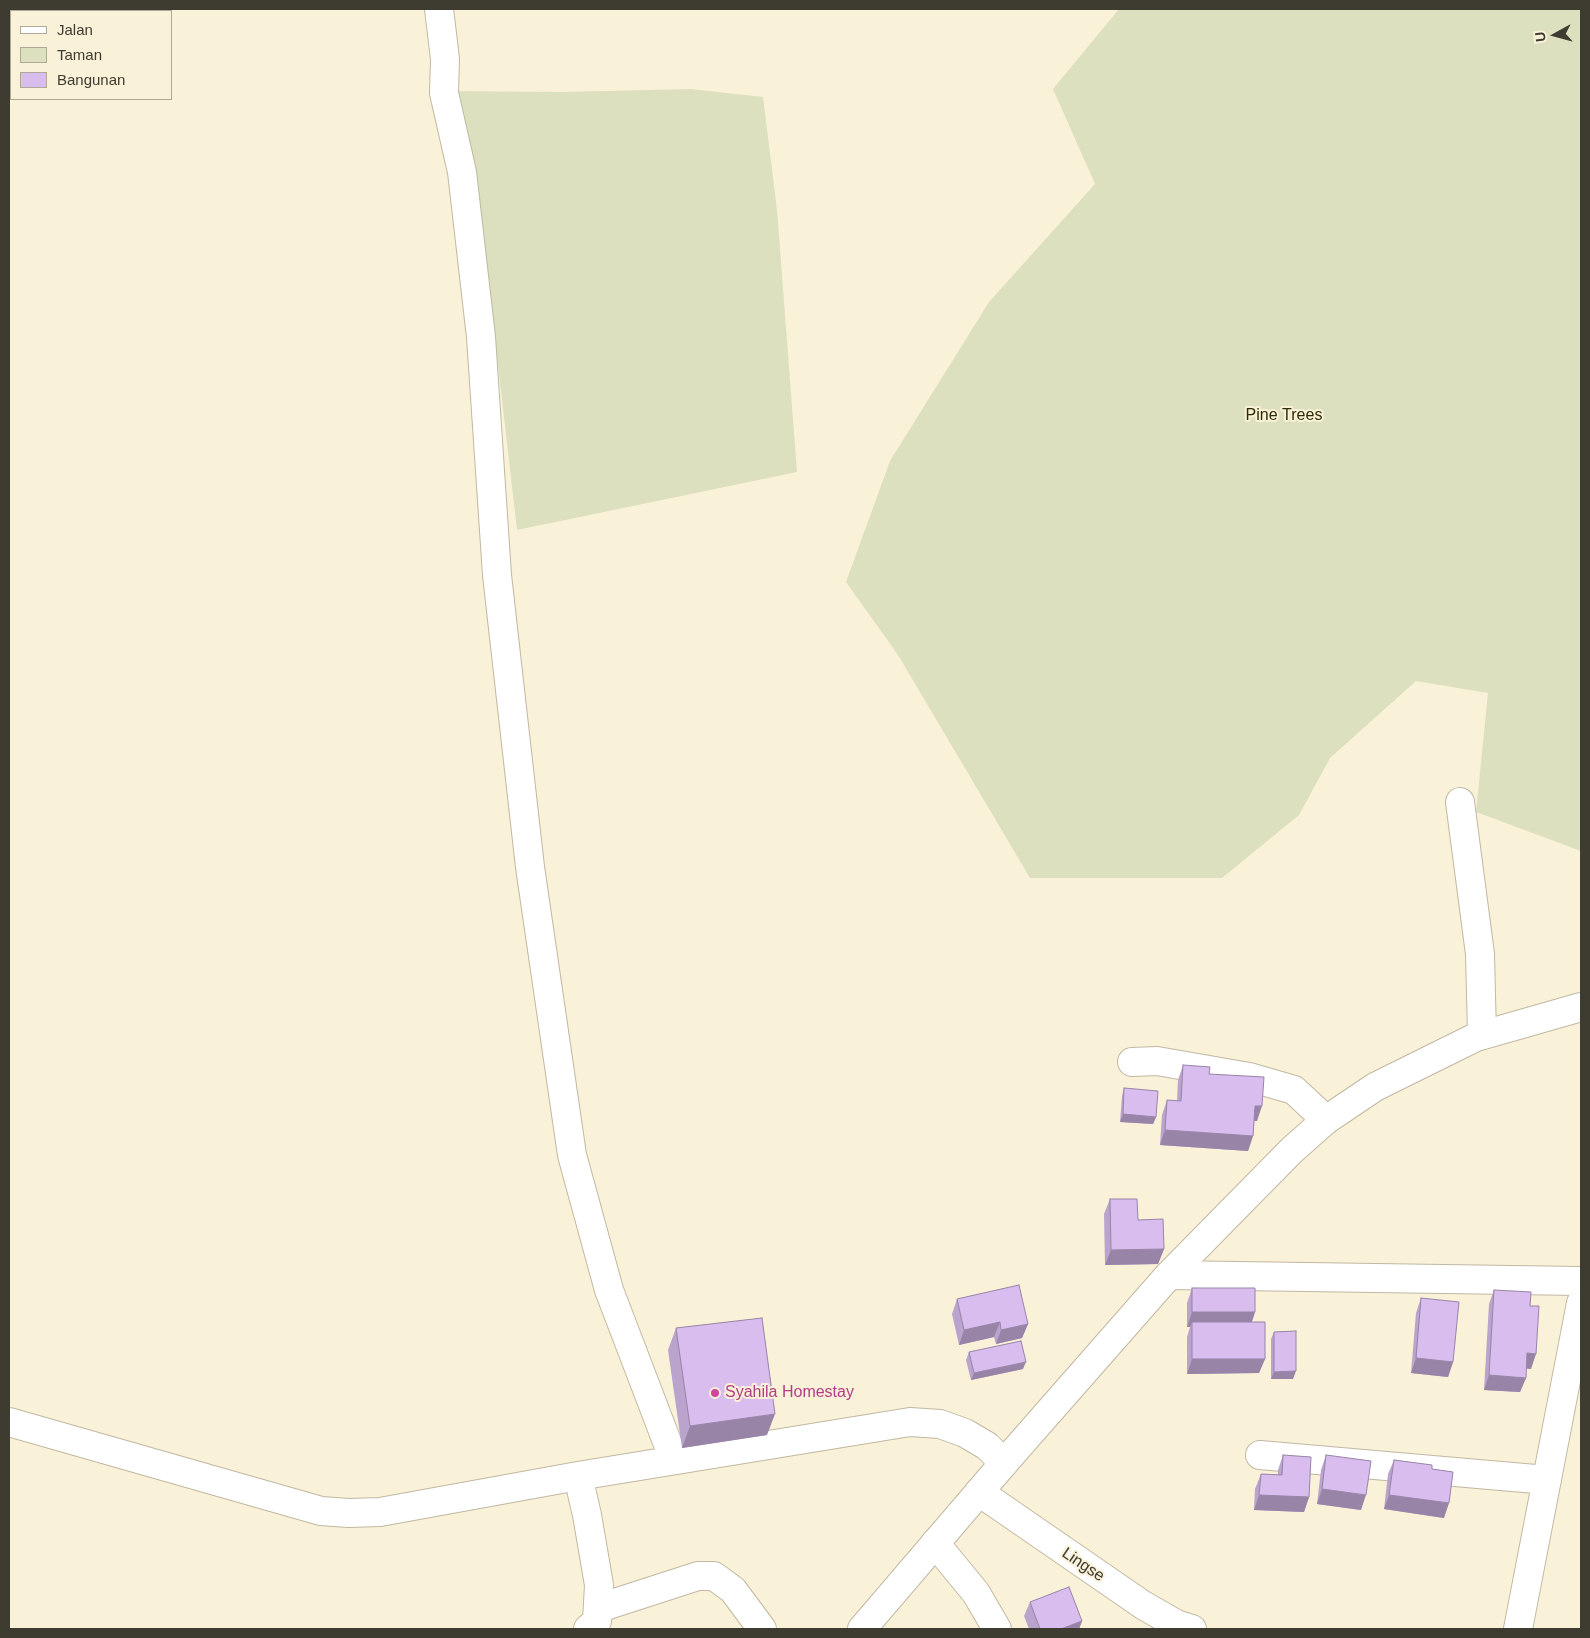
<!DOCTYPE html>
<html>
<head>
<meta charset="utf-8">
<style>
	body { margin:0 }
	#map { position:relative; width:1590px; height:1638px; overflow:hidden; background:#faf1d9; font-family:Arial,sans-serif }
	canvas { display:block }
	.frame { position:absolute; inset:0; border:10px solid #3e3b31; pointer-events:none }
	.legend { position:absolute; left:10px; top:10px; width:162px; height:90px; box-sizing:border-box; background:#faf1d9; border:1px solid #afa896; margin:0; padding:6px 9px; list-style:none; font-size:15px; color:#3e3b31 }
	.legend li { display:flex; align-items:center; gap:10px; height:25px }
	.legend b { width:25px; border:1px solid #afa896 }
	.north { position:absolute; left:1530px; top:10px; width:50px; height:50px; -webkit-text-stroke:4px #faf1d9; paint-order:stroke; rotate:263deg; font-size:14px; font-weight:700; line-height:20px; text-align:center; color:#3e3b31 }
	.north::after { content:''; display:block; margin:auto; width:18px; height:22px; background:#3e3b31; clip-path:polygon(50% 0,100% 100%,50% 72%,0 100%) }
</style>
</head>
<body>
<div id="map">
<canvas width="1590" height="1638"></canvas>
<div class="frame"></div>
<ul class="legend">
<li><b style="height:6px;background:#fff"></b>Jalan</li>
<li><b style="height:14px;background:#dce0be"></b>Taman</li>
<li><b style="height:14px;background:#d8bdee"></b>Bangunan</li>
</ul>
<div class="north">U</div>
</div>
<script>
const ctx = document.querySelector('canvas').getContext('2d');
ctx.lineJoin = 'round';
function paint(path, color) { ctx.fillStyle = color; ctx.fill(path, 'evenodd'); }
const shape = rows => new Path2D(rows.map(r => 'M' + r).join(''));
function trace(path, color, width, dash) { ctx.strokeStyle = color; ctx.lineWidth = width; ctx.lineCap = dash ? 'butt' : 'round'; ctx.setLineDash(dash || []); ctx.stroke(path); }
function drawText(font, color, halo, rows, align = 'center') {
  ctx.font = font + ' Arial,sans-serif'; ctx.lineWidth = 4; ctx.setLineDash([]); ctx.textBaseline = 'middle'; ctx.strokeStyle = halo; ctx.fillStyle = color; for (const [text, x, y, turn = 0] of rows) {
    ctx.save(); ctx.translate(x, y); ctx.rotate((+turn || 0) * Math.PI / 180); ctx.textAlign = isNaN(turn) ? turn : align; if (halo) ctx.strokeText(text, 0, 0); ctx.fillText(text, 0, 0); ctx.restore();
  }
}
paint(shape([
	[1119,9,1581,9,1581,851,1476,812,1488,693,1416,681,1330,758,1299,815,1222,878,1030,878,898,655,846,582,890,461,989,302,1095,184,1053,89],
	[691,89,763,97,777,210,797,472,517,530,476,173,447,91,561,92]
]), '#dce0be');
const street = shape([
	[439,9,445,59,444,93,462,172,481,337,497,575,530,867,572,1155,609,1290,674,1460],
	[1460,802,1480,954,1482,1035],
	[1132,1062,1157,1061,1249,1077,1294,1090,1326,1120],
	[1169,1275,1581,1281],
	[9,1422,321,1511,349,1513,380,1512,578,1476,910,1422,940,1424,965,1433,987,1446,1004,1463],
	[1260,1455,1547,1480],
	[578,1476,587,1515,599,1585,597,1621,588,1629],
	[979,1492,1143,1605,1176,1624,1192,1629],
	[935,1543,976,1593,997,1629],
	[599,1608,698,1576,714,1576,733,1590,762,1629],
	[1518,1629,1581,1303]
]);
const secondary = shape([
	[862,1629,1004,1463,1169,1275,1292,1150,1326,1120,1375,1087,1476,1037,1581,1007]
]);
trace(street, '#c1b8a2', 30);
trace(secondary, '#c1b8a2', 30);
trace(street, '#fff', 28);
trace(secondary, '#fff', 28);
paint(shape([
	[1183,1065,1209,1074,1257,1121,1254,1121,1253,1136,1248,1151,1160,1145,1162,1115,1167,1100,1177,1101,1178,1080],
	[1124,1088,1156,1117,1153,1124,1120,1122,1122,1096],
	[1110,1199,1138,1220,1164,1249,1158,1264,1105,1265,1104,1214],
	[1192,1288,1255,1312,1252,1322,1265,1359,1259,1373,1187,1374,1187,1337,1190,1327,1187,1327,1187,1303],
	[1494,1290,1530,1306,1531,1369,1526,1368,1526,1378,1520,1392,1484,1390,1489,1304],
	[1421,1298,1453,1362,1448,1377,1411,1373,1416,1313],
	[957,1299,1028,1324,1022,1338,996,1344,994,1337,959,1345,952,1314],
	[676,1328,767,1435,682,1448,668,1350],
	[1274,1332,1293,1379,1271,1379,1271,1339],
	[969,1352,1023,1369,971,1380,966,1360],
	[1283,1455,1309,1497,1304,1512,1254,1510,1255,1489,1261,1474,1278,1475,1278,1470],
	[1326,1455,1361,1510,1317,1504,1321,1470],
	[1394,1460,1432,1469,1444,1518,1384,1509,1388,1474],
	[1030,1602,1082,1621,1079,1629,1029,1629,1024,1616]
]), '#baa3cd');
paint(shape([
	[1255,1106,1262,1106,1257,1121,1249,1121],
	[1123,1114,1156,1117,1153,1124,1120,1122],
	[1165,1130,1253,1136,1248,1151,1160,1145],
	[1164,1249,1158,1264,1105,1265,1111,1250],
	[1192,1312,1255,1312,1250,1327,1192,1322,1190,1327,1187,1327],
	[1000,1322,994,1337,959,1345,964,1330],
	[1028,1324,1022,1338,996,1344,1001,1330],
	[1527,1353,1536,1354,1531,1369,1522,1368],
	[1416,1358,1453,1362,1448,1377,1411,1373],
	[1192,1359,1265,1359,1259,1373,1187,1374],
	[1026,1362,1023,1369,971,1380,974,1373],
	[1296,1371,1293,1379,1271,1379,1274,1372],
	[1489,1375,1526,1378,1520,1392,1484,1390],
	[775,1414,767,1435,682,1448,690,1426],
	[1322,1489,1366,1495,1361,1510,1317,1504],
	[1259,1495,1309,1497,1304,1512,1254,1510],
	[1389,1495,1449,1503,1444,1518,1384,1509],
	[1082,1621,1079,1629,1061,1629]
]), '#9784a7');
const building = shape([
	[1183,1065,1210,1067,1209,1074,1264,1077,1262,1106,1255,1106,1253,1136,1165,1130,1167,1100,1181,1101,1183,1065],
	[1124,1088,1158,1091,1156,1117,1123,1114,1124,1088],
	[1110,1199,1137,1199,1138,1220,1163,1219,1164,1249,1111,1250,1110,1199],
	[1019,1285,1028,1324,1001,1330,1000,1322,964,1330,957,1299,1019,1285],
	[1192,1288,1255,1288,1255,1312,1192,1312,1192,1288],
	[1494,1290,1531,1292,1530,1306,1539,1306,1536,1354,1527,1353,1526,1378,1489,1375,1494,1290],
	[1421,1298,1459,1302,1453,1362,1416,1358,1421,1298],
	[762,1318,775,1414,690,1426,676,1328,762,1318],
	[1192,1322,1265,1322,1265,1359,1192,1359,1192,1322],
	[1296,1331,1296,1371,1274,1372,1274,1332,1296,1331],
	[1021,1341,1026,1362,974,1373,969,1352,1021,1341],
	[1283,1455,1311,1457,1309,1497,1259,1495,1261,1474,1282,1475,1283,1455],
	[1326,1455,1371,1461,1366,1495,1322,1489,1326,1455],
	[1394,1460,1432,1465,1432,1469,1453,1472,1449,1503,1389,1495,1394,1460],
	[1069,1587,1082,1621,1061,1629,1040,1629,1030,1602,1069,1587]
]);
paint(building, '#d8bdee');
trace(building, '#9784a7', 1);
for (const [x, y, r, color] of [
	[715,1393,5,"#d1479c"]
]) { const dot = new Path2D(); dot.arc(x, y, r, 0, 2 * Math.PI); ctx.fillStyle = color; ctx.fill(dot); trace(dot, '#faf1d9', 2); }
drawText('16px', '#2b2d01', '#faf1d9', [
	["Pine Trees",1284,416]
]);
drawText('16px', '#b23c85', '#faf1d9', [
	["Syahila Homestay",725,1393]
], 'left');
drawText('16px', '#3e3b31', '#faf1d9', [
	["Lingse",1083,1565,34]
]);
</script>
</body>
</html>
